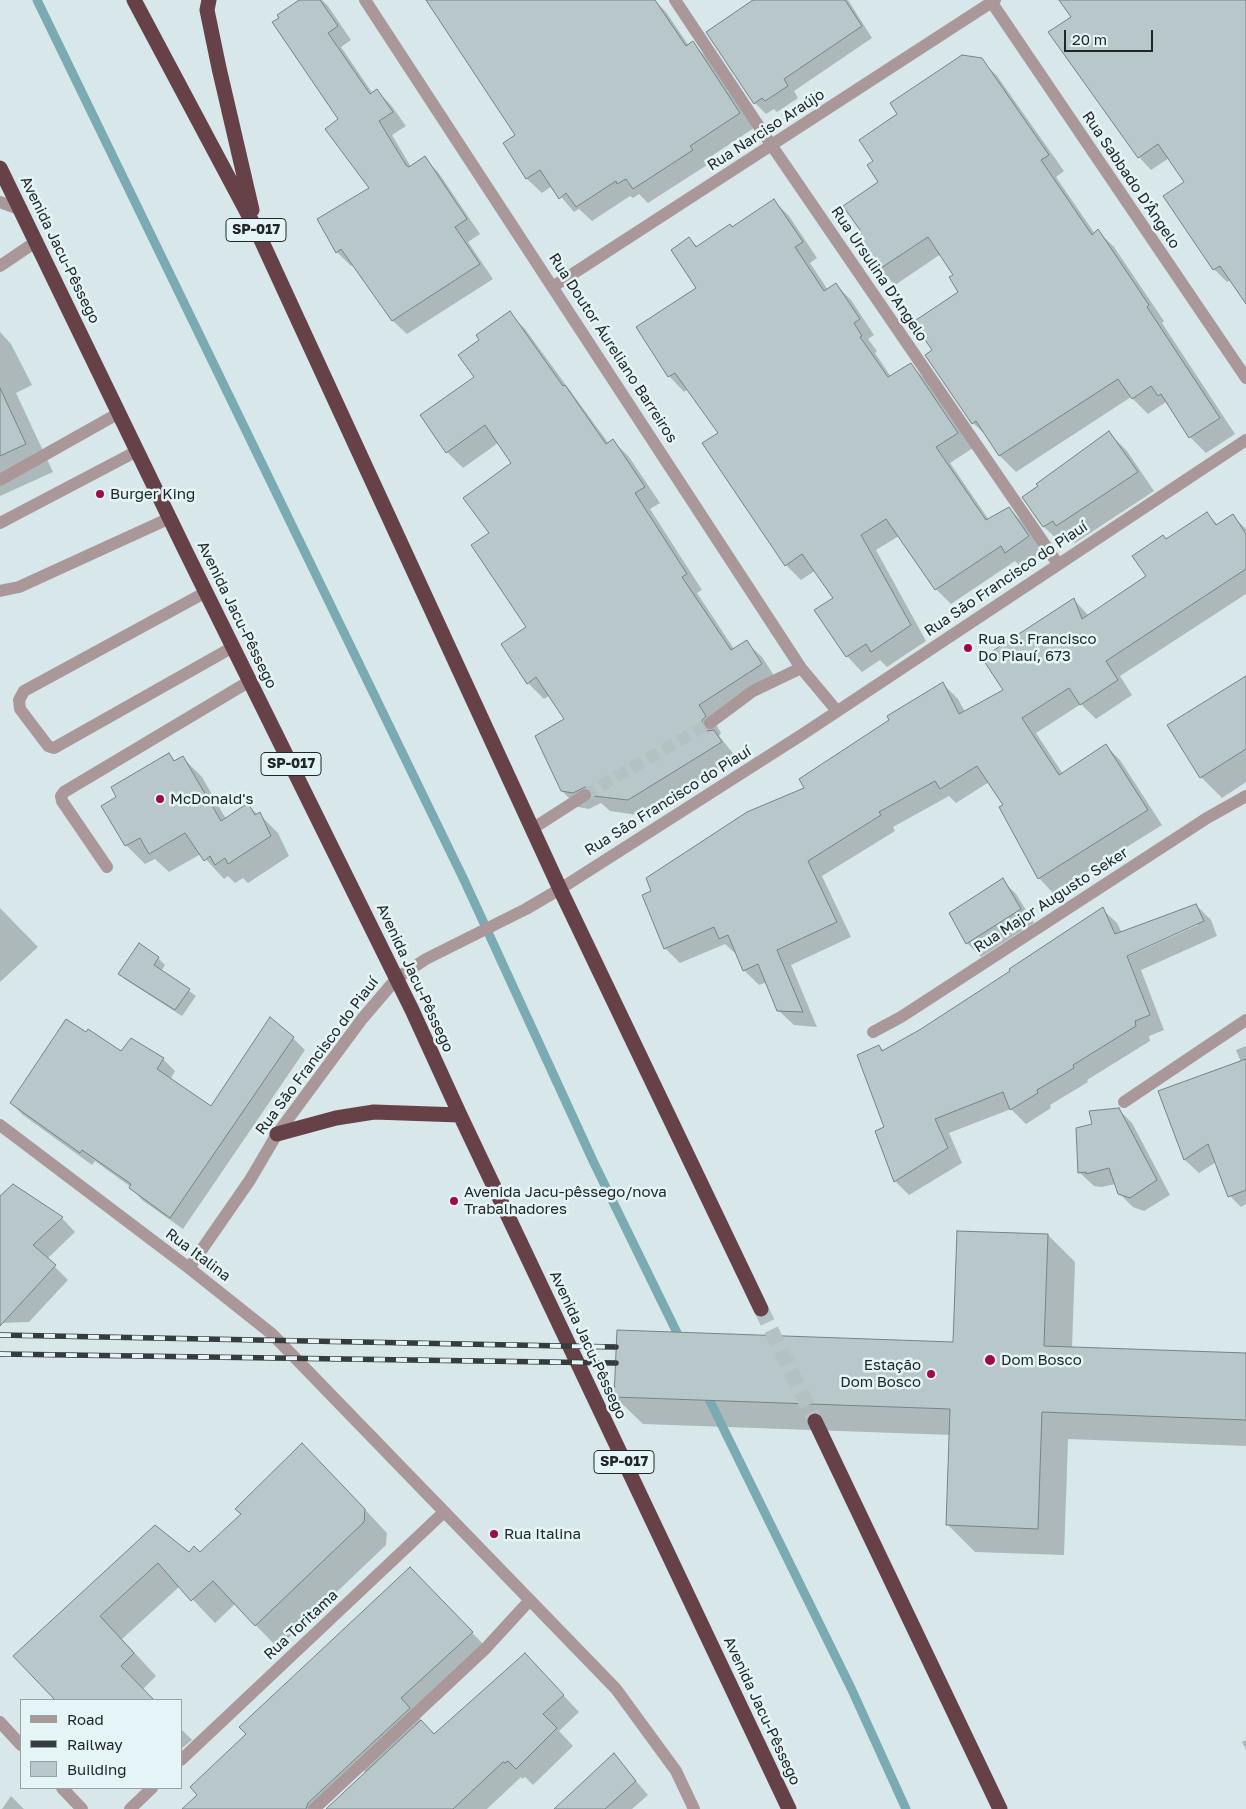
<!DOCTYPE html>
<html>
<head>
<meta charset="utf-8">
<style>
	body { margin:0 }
	#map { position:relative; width:1246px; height:1809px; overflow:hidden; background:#d8e7e9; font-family:"Golos Text",sans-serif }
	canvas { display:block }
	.legend { position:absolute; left:20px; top:1699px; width:162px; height:90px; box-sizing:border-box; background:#e5f4f7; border:1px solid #97a2a4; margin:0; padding:6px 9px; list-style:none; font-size:15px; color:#212728 }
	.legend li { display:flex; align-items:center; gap:10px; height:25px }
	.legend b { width:25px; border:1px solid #97a2a4 }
	.scale { position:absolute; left:1064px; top:30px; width:89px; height:22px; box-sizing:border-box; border:2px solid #212728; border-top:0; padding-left:6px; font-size:15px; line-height:18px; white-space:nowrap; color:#212728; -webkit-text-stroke:4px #e5f4f7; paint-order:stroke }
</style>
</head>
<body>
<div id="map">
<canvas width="1246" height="1809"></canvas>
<ul class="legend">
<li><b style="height:6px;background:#aa979a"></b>Road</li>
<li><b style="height:6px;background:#353c3d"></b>Railway</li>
<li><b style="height:14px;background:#b8c7ca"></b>Building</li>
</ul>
<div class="scale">20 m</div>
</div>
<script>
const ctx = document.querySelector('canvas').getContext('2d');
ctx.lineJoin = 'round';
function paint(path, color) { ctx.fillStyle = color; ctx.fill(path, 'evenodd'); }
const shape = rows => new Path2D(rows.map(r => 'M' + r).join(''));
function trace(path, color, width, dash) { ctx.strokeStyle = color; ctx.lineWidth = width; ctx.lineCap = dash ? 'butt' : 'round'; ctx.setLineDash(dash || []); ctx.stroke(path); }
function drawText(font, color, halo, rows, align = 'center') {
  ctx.font = font + ' "Golos Text",sans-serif'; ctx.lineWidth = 5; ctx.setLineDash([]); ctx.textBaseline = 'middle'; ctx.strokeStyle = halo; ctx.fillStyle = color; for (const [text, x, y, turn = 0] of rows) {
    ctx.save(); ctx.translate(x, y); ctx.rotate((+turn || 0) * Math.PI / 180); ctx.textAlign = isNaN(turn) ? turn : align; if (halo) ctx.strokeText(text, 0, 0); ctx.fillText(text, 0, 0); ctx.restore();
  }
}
paint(shape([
	[302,0,322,0,328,6,351,40,341,47,373,94,377,91,391,105,406,126,392,135,411,167,424,158,438,172,480,234,468,242,493,279,407,334,393,321,353,264,351,266,337,252,371,188,340,119,280,18],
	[428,0,654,0,666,12,689,46,693,43,707,58,754,128,704,161,707,165,648,203,639,194,633,198,630,196,592,221,579,209,574,212,552,186,542,193,527,179,504,144,517,135],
	[756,0,848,0,872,38,794,91,798,98,777,112,774,109,766,114,755,103],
	[1066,0,1246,0,1246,302,1231,280,1227,282,1214,269,1186,183,1169,158,1151,170,1139,157],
	[981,60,997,76,1064,171,1056,177,1095,234,1098,231,1114,247,1164,321,1162,323,1235,434,1206,453,1190,437,1166,402,1148,414,1131,397,1016,472,1000,456,989,438,973,423,933,351,960,292,954,275,941,254,895,285,879,269,856,234,861,230,880,182,875,161],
	[774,201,789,216,817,258,810,263,828,290,836,285,851,300,874,335,868,339,877,351,875,353,891,377,911,365,926,380,973,448,950,463,989,520,1009,508,1024,524,1044,552,1021,567,1015,561,951,604,936,589,899,536,876,550,926,641,887,667,880,660,862,672,847,656,816,610,835,598,816,570,801,580,786,565,720,433,688,389,684,392,669,376,637,328,697,288,689,239,698,247,733,228],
	[509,313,525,329,609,444,613,441,629,457,660,503,650,509,702,590,697,593,734,649,746,642,762,657,777,680,714,721,721,733,719,736,737,758,644,816,610,811,601,803,589,809,578,807,562,791,565,719,550,695,544,699,528,683,503,644,528,627,491,534,513,464,498,443,463,468,447,452,476,378,481,340],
	[0,332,11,344,32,385,16,393,53,472,0,496],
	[1109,433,1127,451,1154,491,1075,543,1070,538,1062,544,1044,527,1024,498],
	[1207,514,1218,525,1232,515,1246,529,1246,594,1120,676,1132,695,1096,719,1081,704,1036,733,1063,774,1106,746,1120,760,1162,825,1053,893,1039,878,1004,806,989,782,956,803,949,796,893,827,895,831,822,876,851,937,791,965,817,1027,794,1025,778,1010,767,982,759,985,744,970,737,953,735,953,725,944,680,963,665,948,653,892,806,789,891,721,943,684,958,699,965,712,1005,691,1074,600,1089,616,1147,577,1166,540],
	[1246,677,1246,782,1222,798,1201,777,1169,726],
	[169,755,176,762,183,758,202,777,226,819,248,805,258,815,259,814,278,833,289,856,248,883,243,878,235,883,228,876,224,879,201,854,169,872,155,859,145,864,126,845,118,797],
	[1002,880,1016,894,1034,923,981,957,967,943],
	[1196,905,1211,920,1217,936,1141,970,1164,1030,1149,1036,1150,1041,1087,1080,1088,1082,1050,1105,1051,1108,1026,1124,1011,1109,949,1133,962,1163,909,1195,895,1181,886,1128,879,1046,884,1051,922,1030,1012,972,1102,909,1117,923,1122,933],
	[1198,924,1198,925,1122,959,1121,957],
	[0,908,38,947,0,982],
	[158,958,165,965,161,971,196,996,182,1016,126,980,120,974],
	[86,1033,121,1053,163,1059,175,1071,170,1080,212,1108,293,1038,305,1050,183,1229,142,1200,131,1187,95,1161,92,1165,23,1115,11,1103],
	[1246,1046,1246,1204,1241,1207,1227,1193,1216,1162,1199,1173,1185,1160,1160,1092,1241,1062,1236,1050],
	[1118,1109,1132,1123,1170,1195,1144,1211,1133,1207,1119,1193,1116,1184,1101,1187,1094,1186,1080,1173,1093,1125],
	[13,1186,62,1218,75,1232,47,1259,68,1280,29,1322,0,1323,0,1197],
	[1048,1235,1075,1262,1072,1348,1246,1354,1246,1446,1068,1439,1064,1555,975,1552,948,1525,951,1435,643,1424,615,1397,954,1344],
	[325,1467,387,1533,386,1545,278,1648,235,1604,215,1623,180,1586,122,1639,156,1676,143,1689,154,1700,56,1700,15,1656,155,1526,189,1553,200,1553],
	[410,1569,487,1648,416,1714,434,1735,525,1654,579,1712,559,1731,573,1746,533,1785,525,1777,522,1779,521,1777,487,1809,345,1809,366,1773,359,1766,313,1809,184,1809,199,1795,248,1734],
	[181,1729,192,1740,181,1749],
	[1246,1740,1246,1750,1242,1742],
	[614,1755,648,1795,632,1809,556,1809],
	[11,1796,24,1809,2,1809]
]), '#0003');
trace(shape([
	[37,0,465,882,594,1163,682,1343],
	[705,1391,851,1688,906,1809]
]), '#7aaab2', 9);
const building = shape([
	[299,0,320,0,338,26,328,33,370,94,377,89,393,112,379,121,406,165,409,167,425,156,467,219,455,227,480,264,392,321,341,249,336,253,317,219,369,188,325,129,338,119,272,22,279,18,277,15,299,0],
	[426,0,655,0,686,46,693,41,740,113,690,146,693,150,633,189,626,179,617,184,616,181,576,207,566,193,559,199,540,170,526,179,503,143,515,135,426,0],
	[753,0,845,0,862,26,784,79,788,86,765,101,762,98,754,104,706,32,753,0],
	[1059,0,1246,0,1246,304,1220,266,1213,270,1163,196,1184,182,1158,144,1138,158,1048,32,1071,17,1059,0],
	[962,55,982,58,1049,155,1041,160,1092,235,1098,229,1149,305,1147,307,1220,418,1189,438,1161,394,1158,396,1151,386,1132,399,1118,379,999,456,976,421,972,424,925,355,932,350,913,322,958,292,949,277,953,275,928,237,878,270,854,234,860,230,843,206,878,182,867,165,873,161,859,140,897,114,890,103,962,55],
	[774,199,803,242,795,247,824,291,836,283,860,319,854,323,862,336,860,337,888,377,911,363,958,433,936,447,986,520,1009,507,1029,536,1005,553,1001,546,935,590,886,519,861,535,911,625,871,652,866,644,846,657,814,610,833,598,802,554,785,566,702,443,718,433,675,373,668,377,636,327,696,288,671,250,689,237,696,247,730,224,732,227,774,199],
	[510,311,563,386,565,385,606,444,613,439,645,487,635,493,687,574,682,577,731,650,747,640,762,664,699,705,706,716,702,720,703,727,707,731,714,730,722,742,628,800,593,796,592,790,585,787,573,793,561,791,535,736,564,719,536,677,527,684,501,644,526,627,471,545,489,533,463,498,511,463,485,425,446,453,420,415,474,377,458,355,479,340,476,335,510,311],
	[0,388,26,444,0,456,0,388],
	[1109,431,1138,472,1056,526,1053,521,1043,527,1022,497,1038,486,1036,484,1109,431],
	[1207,512,1216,525,1233,514,1246,534,1246,569,1106,661,1118,680,1080,705,1069,688,1022,718,1059,775,1106,744,1148,810,1038,879,999,807,1003,805,977,766,940,789,935,781,879,812,881,815,808,861,837,922,777,950,803,1012,777,1011,758,964,743,971,728,935,719,939,714,927,664,949,642,895,651,891,646,878,747,812,804,788,799,779,889,720,887,716,943,682,959,714,1003,690,982,658,1074,598,1082,619,1146,576,1132,556,1163,535,1166,539,1207,512],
	[1246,676,1246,749,1200,778,1167,725,1246,676],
	[169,753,174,761,183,756,221,821,248,803,255,815,260,812,271,836,228,864,225,858,215,865,210,856,204,861,185,833,149,854,140,838,125,846,101,806,116,797,111,787,169,753],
	[1003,878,1021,909,966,944,949,913,1003,878],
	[1196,904,1204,921,1127,956,1150,1015,1135,1021,1136,1026,1073,1065,1074,1068,1037,1090,1038,1093,1010,1110,1003,1092,935,1119,948,1148,894,1182,875,1131,884,1127,857,1055,879,1045,882,1051,921,1029,1010,971,1009,969,1103,907,1115,934,1196,904],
	[139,943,159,957,154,965,190,989,175,1010,118,974,139,943],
	[270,1017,294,1037,170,1218,129,1188,131,1184,82,1150,80,1153,10,1103,66,1019,86,1032,88,1029,121,1051,131,1038,164,1058,157,1069,211,1106,270,1017],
	[1246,1059,1246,1190,1228,1197,1208,1144,1184,1160,1158,1091,1246,1059],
	[1119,1108,1157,1180,1130,1198,1118,1194,1109,1168,1086,1174,1086,1172,1078,1173,1076,1128,1092,1124,1089,1111,1119,1108],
	[13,1184,63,1217,33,1245,56,1265,0,1326,0,1196,13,1184],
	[957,1231,1048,1234,1044,1346,1246,1353,1246,1420,1042,1412,1038,1529,946,1525,950,1409,614,1397,617,1330,953,1342,957,1231],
	[302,1443,365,1509,364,1522,255,1626,213,1581,191,1601,158,1563,100,1616,134,1653,121,1666,154,1700,55,1700,13,1656,155,1525,189,1552,194,1546,200,1552,241,1514,235,1509,302,1443],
	[410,1567,473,1632,401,1698,410,1708,308,1803,306,1809,182,1809,197,1795,190,1787,246,1734,239,1727,410,1567],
	[525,1653,564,1695,543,1714,557,1728,516,1769,508,1761,505,1763,503,1762,453,1809,326,1809,421,1720,434,1734,525,1653],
	[614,1753,636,1781,605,1809,554,1809,614,1753]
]);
paint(building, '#b8c7ca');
trace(building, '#768386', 1);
trace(shape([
	[585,795,710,723]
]), '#b3c1c2', 12, [12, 6]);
trace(shape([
	[761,1309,815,1421]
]), '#b3c1c2', 15, [15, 8]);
trace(shape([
	[365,0,801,668,837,711],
	[675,0,772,146,1058,564],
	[990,0,1246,378],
	[0,202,22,210],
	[0,266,37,241],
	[554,286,995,0],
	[0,480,119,413],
	[0,523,137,451],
	[0,591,19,587,170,518],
	[206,592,24,691,19,700,20,709,48,746,54,748,233,647],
	[710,723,753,691,801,668],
	[532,829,585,795],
	[107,867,62,801,61,796,64,792,250,681],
	[873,1032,901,1017,1207,818,1246,796],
	[1124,1102,1246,1020],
	[0,1125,189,1268,272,1334,616,1689,676,1771,694,1809],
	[189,1268,250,1180,277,1134,362,1019,397,978,426,959,526,909,560,889,803,734,1246,440],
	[0,1722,21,1745],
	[181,1760,444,1512],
	[62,1788,82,1809],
	[130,1809,152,1788],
	[314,1809,486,1648,530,1600]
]), '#aa979a', 12);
trace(shape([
	[134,0,257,231,560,889,761,1309],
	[209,0,207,10,219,68,252,210],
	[0,168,185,550,412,1010,460,1115,789,1809],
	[277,1134,336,1118,374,1112,460,1115],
	[815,1421,1000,1809]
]), '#664148', 15);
const rail = shape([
	[0,1335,616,1347],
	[0,1354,616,1363]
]);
trace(rail, '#353c3d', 5.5);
trace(rail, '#e5f4f7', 4, [11]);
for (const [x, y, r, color] of [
	[100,494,5,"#a20947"],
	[968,648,5,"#a20947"],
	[160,799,5,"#a20947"],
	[454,1201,5,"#a20947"],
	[990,1360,6,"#a20947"],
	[931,1374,5,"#a20947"],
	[494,1534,5,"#a20947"]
]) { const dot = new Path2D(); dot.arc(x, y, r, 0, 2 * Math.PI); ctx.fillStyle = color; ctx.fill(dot); trace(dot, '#e5f4f7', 2); }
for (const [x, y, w] of [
	[256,230,60],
	[291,764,60],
	[624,1462,60]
]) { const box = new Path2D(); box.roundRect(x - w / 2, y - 11.5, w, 23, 4); ctx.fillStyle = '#e5f4f7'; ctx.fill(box); trace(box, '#212728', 1); }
drawText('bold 14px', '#212728', null, [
	["SP-017",256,230],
	["SP-017",291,764],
	["SP-017",624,1462]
]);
drawText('15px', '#212728', '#e5f4f7', [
	["Rua Narciso Araújo",766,130,-33],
	["Rua Sabbado D'Ângelo",1131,180,56],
	["Avenida Jacu-Pêssego",60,250,64],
	["Rua Ursulina D'Angelo",879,274,56],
	["Rua Doutor Áureliano Barreiros",613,348,57],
	["Rua São Francisco do Piauí",1006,579,-34],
	["Avenida Jacu-Pêssego",237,615,64],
	["Rua São Francisco do Piauí",668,801,-32],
	["Rua Major Augusto Seker",1051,900,-33],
	["Avenida Jacu-Pêssego",415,978,65],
	["Rua São Francisco do Piauí",317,1056,-53],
	["Rua Italina",198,1255,37],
	["Avenida Jacu-Pêssego",588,1345,65],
	["Rua Toritama",301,1625,-43],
	["Avenida Jacu-Pêssego",762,1711,65]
]);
drawText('15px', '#212728', '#e5f4f7', [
	["Burger King",110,494],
	["Rua S. Francisco",978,639],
	["Do Piauí, 673",978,656],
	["McDonald's",170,799],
	["Avenida Jacu-pêssego/nova",464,1192],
	["Trabalhadores",464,1209],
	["Dom Bosco",1001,1360],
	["Estação",921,1365,"right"],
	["Dom Bosco",921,1382,"right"],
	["Rua Italina",504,1534]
], 'left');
</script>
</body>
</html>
